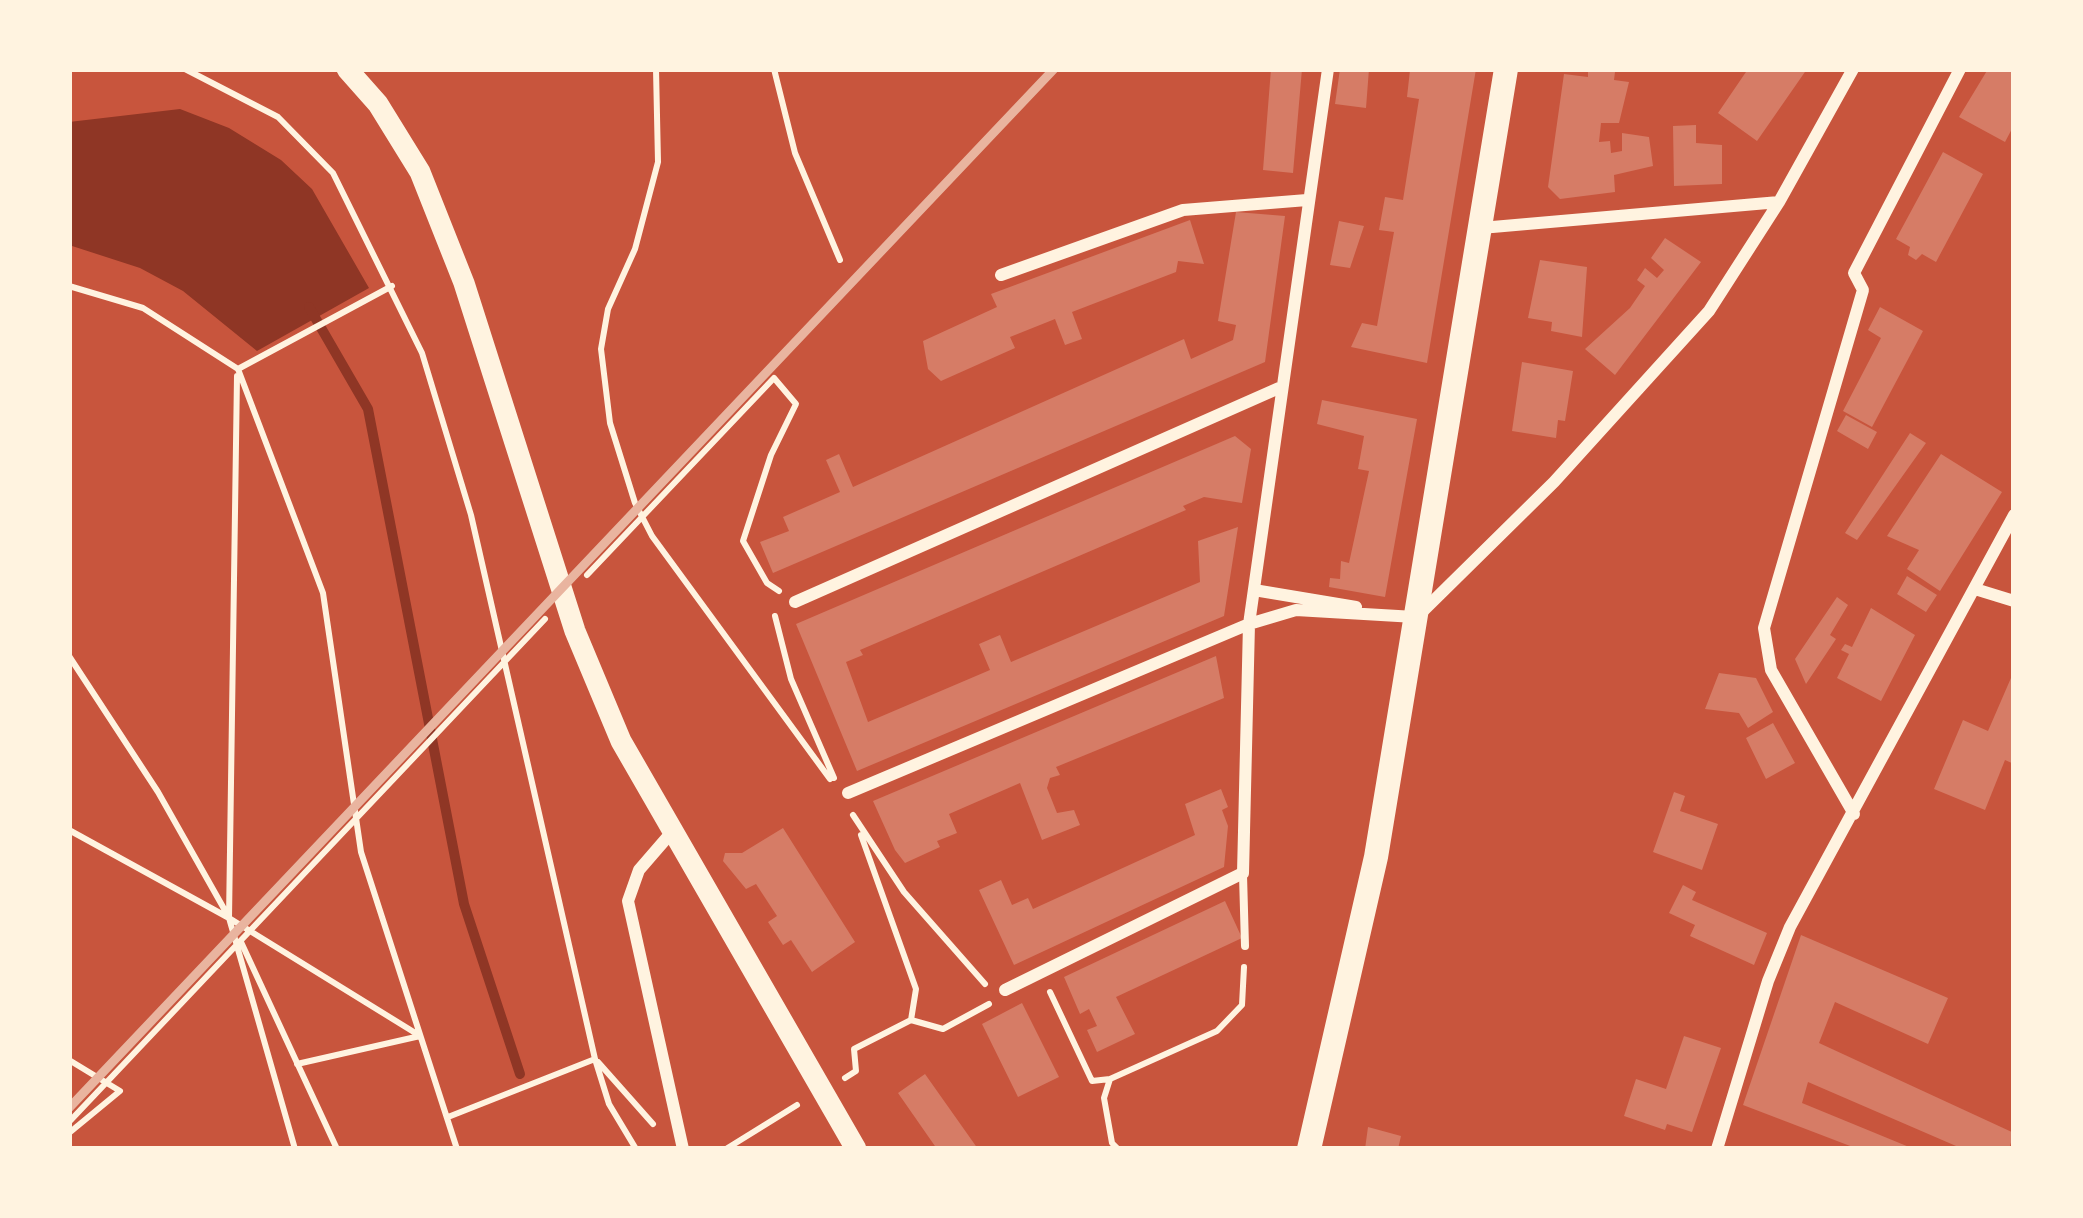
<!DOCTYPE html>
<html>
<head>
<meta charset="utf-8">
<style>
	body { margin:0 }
	#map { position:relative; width:2083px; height:1218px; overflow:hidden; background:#c8553d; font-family:Arial,sans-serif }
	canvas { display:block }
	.frame { position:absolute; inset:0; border:72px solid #fff3e0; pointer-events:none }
</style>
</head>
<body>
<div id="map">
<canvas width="2083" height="1218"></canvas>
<div class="frame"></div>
</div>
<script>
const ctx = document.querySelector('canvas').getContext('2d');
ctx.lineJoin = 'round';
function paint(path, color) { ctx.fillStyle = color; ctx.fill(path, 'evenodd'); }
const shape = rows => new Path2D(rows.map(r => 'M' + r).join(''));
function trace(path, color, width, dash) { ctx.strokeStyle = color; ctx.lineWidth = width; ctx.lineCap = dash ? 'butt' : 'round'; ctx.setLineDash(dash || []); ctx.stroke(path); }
paint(shape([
	[180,109,229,128,281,160,312,189,369,288,257,351,183,291,140,268,69,245,69,122]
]), '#8f3625');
trace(shape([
	[309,307,368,409,464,904,520,1074]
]), '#8f3625', 10);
paint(shape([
	[1271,69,1302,69,1293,173,1263,170],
	[1340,69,1369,69,1366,108,1335,104],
	[1476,69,1427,363,1351,347,1362,323,1377,326,1394,232,1379,230,1385,197,1403,200,1419,99,1407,97,1410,70],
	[1588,69,1615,72,1614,80,1629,82,1619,123,1601,123,1599,142,1610,141,1611,153,1622,151,1622,133,1649,137,1653,166,1614,175,1615,192,1560,199,1548,187,1564,74,1588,77],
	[1748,69,1807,69,1757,141,1718,113],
	[1988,69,2014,69,2014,125,2005,142,1959,117],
	[1696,125,1696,143,1722,145,1722,184,1674,186,1673,126],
	[1943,152,1983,174,1936,262,1922,254,1916,260,1908,255,1910,247,1896,239],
	[1236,212,1285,216,1265,362,773,573,760,542,789,531,783,517,840,492,826,460,839,454,853,487,1184,339,1191,359,1233,340,1236,325,1218,321],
	[1190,220,1204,264,1178,261,1176,272,1072,312,1082,339,1065,345,1055,319,1010,337,1015,348,941,381,928,369,923,341,997,307,991,294],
	[1339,221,1364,226,1350,268,1330,265],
	[1665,238,1701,262,1615,375,1585,349,1630,308,1645,286,1637,280,1645,268,1657,278,1664,270,1651,258],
	[1540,260,1587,267,1582,337,1551,331,1552,322,1528,318],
	[1880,307,1923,331,1872,427,1843,411,1881,338,1868,330],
	[1522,362,1573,371,1565,421,1558,420,1556,438,1512,431],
	[1322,400,1417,419,1385,597,1329,587,1330,578,1340,579,1341,561,1349,563,1369,471,1358,469,1364,436,1317,424],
	[1846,415,1877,432,1868,449,1837,431],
	[1910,433,1926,443,1857,540,1845,533],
	[1235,436,1251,449,1242,503,1204,497,1183,506,1186,510,860,650,863,655,846,662,868,722,990,670,979,644,1000,635,1011,662,1200,582,1198,541,1238,527,1224,616,857,771,796,624],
	[1941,454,2002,492,1940,591,1907,569,1919,550,1887,536],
	[1907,576,1937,595,1926,612,1897,594],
	[1837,597,1848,605,1830,635,1836,639,1806,684,1795,659],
	[1871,608,1915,635,1881,701,1837,678,1849,654,1841,650,1845,644,1852,647],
	[1216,656,1224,698,1056,767,1060,775,1050,778,1047,788,1057,813,1074,810,1080,825,1042,840,1020,783,949,814,957,833,937,841,940,847,905,863,895,850,873,801],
	[2014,671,2014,764,2005,760,1985,810,1934,789,1963,720,1988,731],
	[1719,673,1756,678,1773,712,1748,728,1739,713,1705,709],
	[1773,723,1795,763,1766,779,1746,738],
	[1221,789,1228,807,1222,810,1228,826,1224,867,1014,965,979,890,1001,880,1012,905,1028,898,1033,909,1195,835,1185,804],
	[1674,792,1685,796,1680,811,1718,824,1702,870,1653,852],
	[783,828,855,942,812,972,791,940,783,945,768,922,777,916,756,884,746,889,723,861,725,853,742,853],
	[1683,885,1696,892,1692,900,1767,933,1754,965,1690,936,1695,925,1669,913],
	[1225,901,1242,938,1116,997,1135,1034,1097,1052,1087,1030,1097,1026,1089,1009,1080,1014,1064,977],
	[1801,935,1948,998,1928,1044,1835,1002,1819,1043,2014,1133,2009,1149,1963,1149,1808,1082,1802,1103,1914,1149,1858,1149,1743,1105],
	[1022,1003,1059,1077,1018,1097,982,1024],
	[1684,1036,1721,1048,1692,1132,1667,1124,1665,1130,1624,1116,1636,1079,1666,1089],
	[925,1074,978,1149,937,1149,898,1093],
	[1368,1127,1401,1136,1398,1149,1365,1149]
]), '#d67c66');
trace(shape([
	[185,69,278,117,333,173,422,353,471,515,595,1059,609,1104,636,1149],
	[656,69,658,162,635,249,608,309,601,349,610,423,635,503,652,536,830,779],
	[774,69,795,153,840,260],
	[69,286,143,308,238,369],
	[238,369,323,593,361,852,457,1149],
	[238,369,392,286],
	[237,376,229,918,295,1149],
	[587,575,774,378,796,404,771,455,743,541,767,583,779,591],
	[775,616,791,679,834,778],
	[69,656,158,792,227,914],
	[853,815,904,892,985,984],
	[69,830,229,918,417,1034],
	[861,835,916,989,911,1020],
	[241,942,337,1149],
	[1050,992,1092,1081,1110,1079],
	[69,1060,120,1091,69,1133],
	[598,1062,653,1124],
	[297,1064,420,1036],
	[845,1078,856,1071,854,1049,911,1020,943,1029,989,1004],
	[448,1117,595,1059],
	[69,1122,545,619],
	[726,1149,797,1105],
	[1118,1149,1112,1143,1104,1098,1110,1079,1217,1031,1242,1005,1244,967]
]), '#fff3e0', 6);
trace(shape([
	[1243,875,1245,946]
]), '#fff3e0', 8);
trace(shape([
	[1481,228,1779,202],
	[1001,275,1183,210,1307,200],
	[1975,589,2014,601],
	[1254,590,1356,607],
	[795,602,1279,388],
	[1422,612,1554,482,1709,311,1779,202,1853,69],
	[848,793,1249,624,1296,610,1415,617],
	[1854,814,1771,670,1764,628,1863,290,1854,273,1960,69],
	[671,833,639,870,628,901,683,1149],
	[1005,990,1243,873,1249,624,1328,69],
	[1717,1149,1768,981,1790,927,2014,515]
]), '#fff3e0', 12);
trace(shape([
	[347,69,378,104,420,172,464,283,575,631,621,741,856,1149]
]), '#fff3e0', 21);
trace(shape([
	[1309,1149,1376,857,1506,69]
]), '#fff3e0', 24);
trace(shape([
	[69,1108,1054,69]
]), '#e9b49f', 9);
</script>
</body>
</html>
